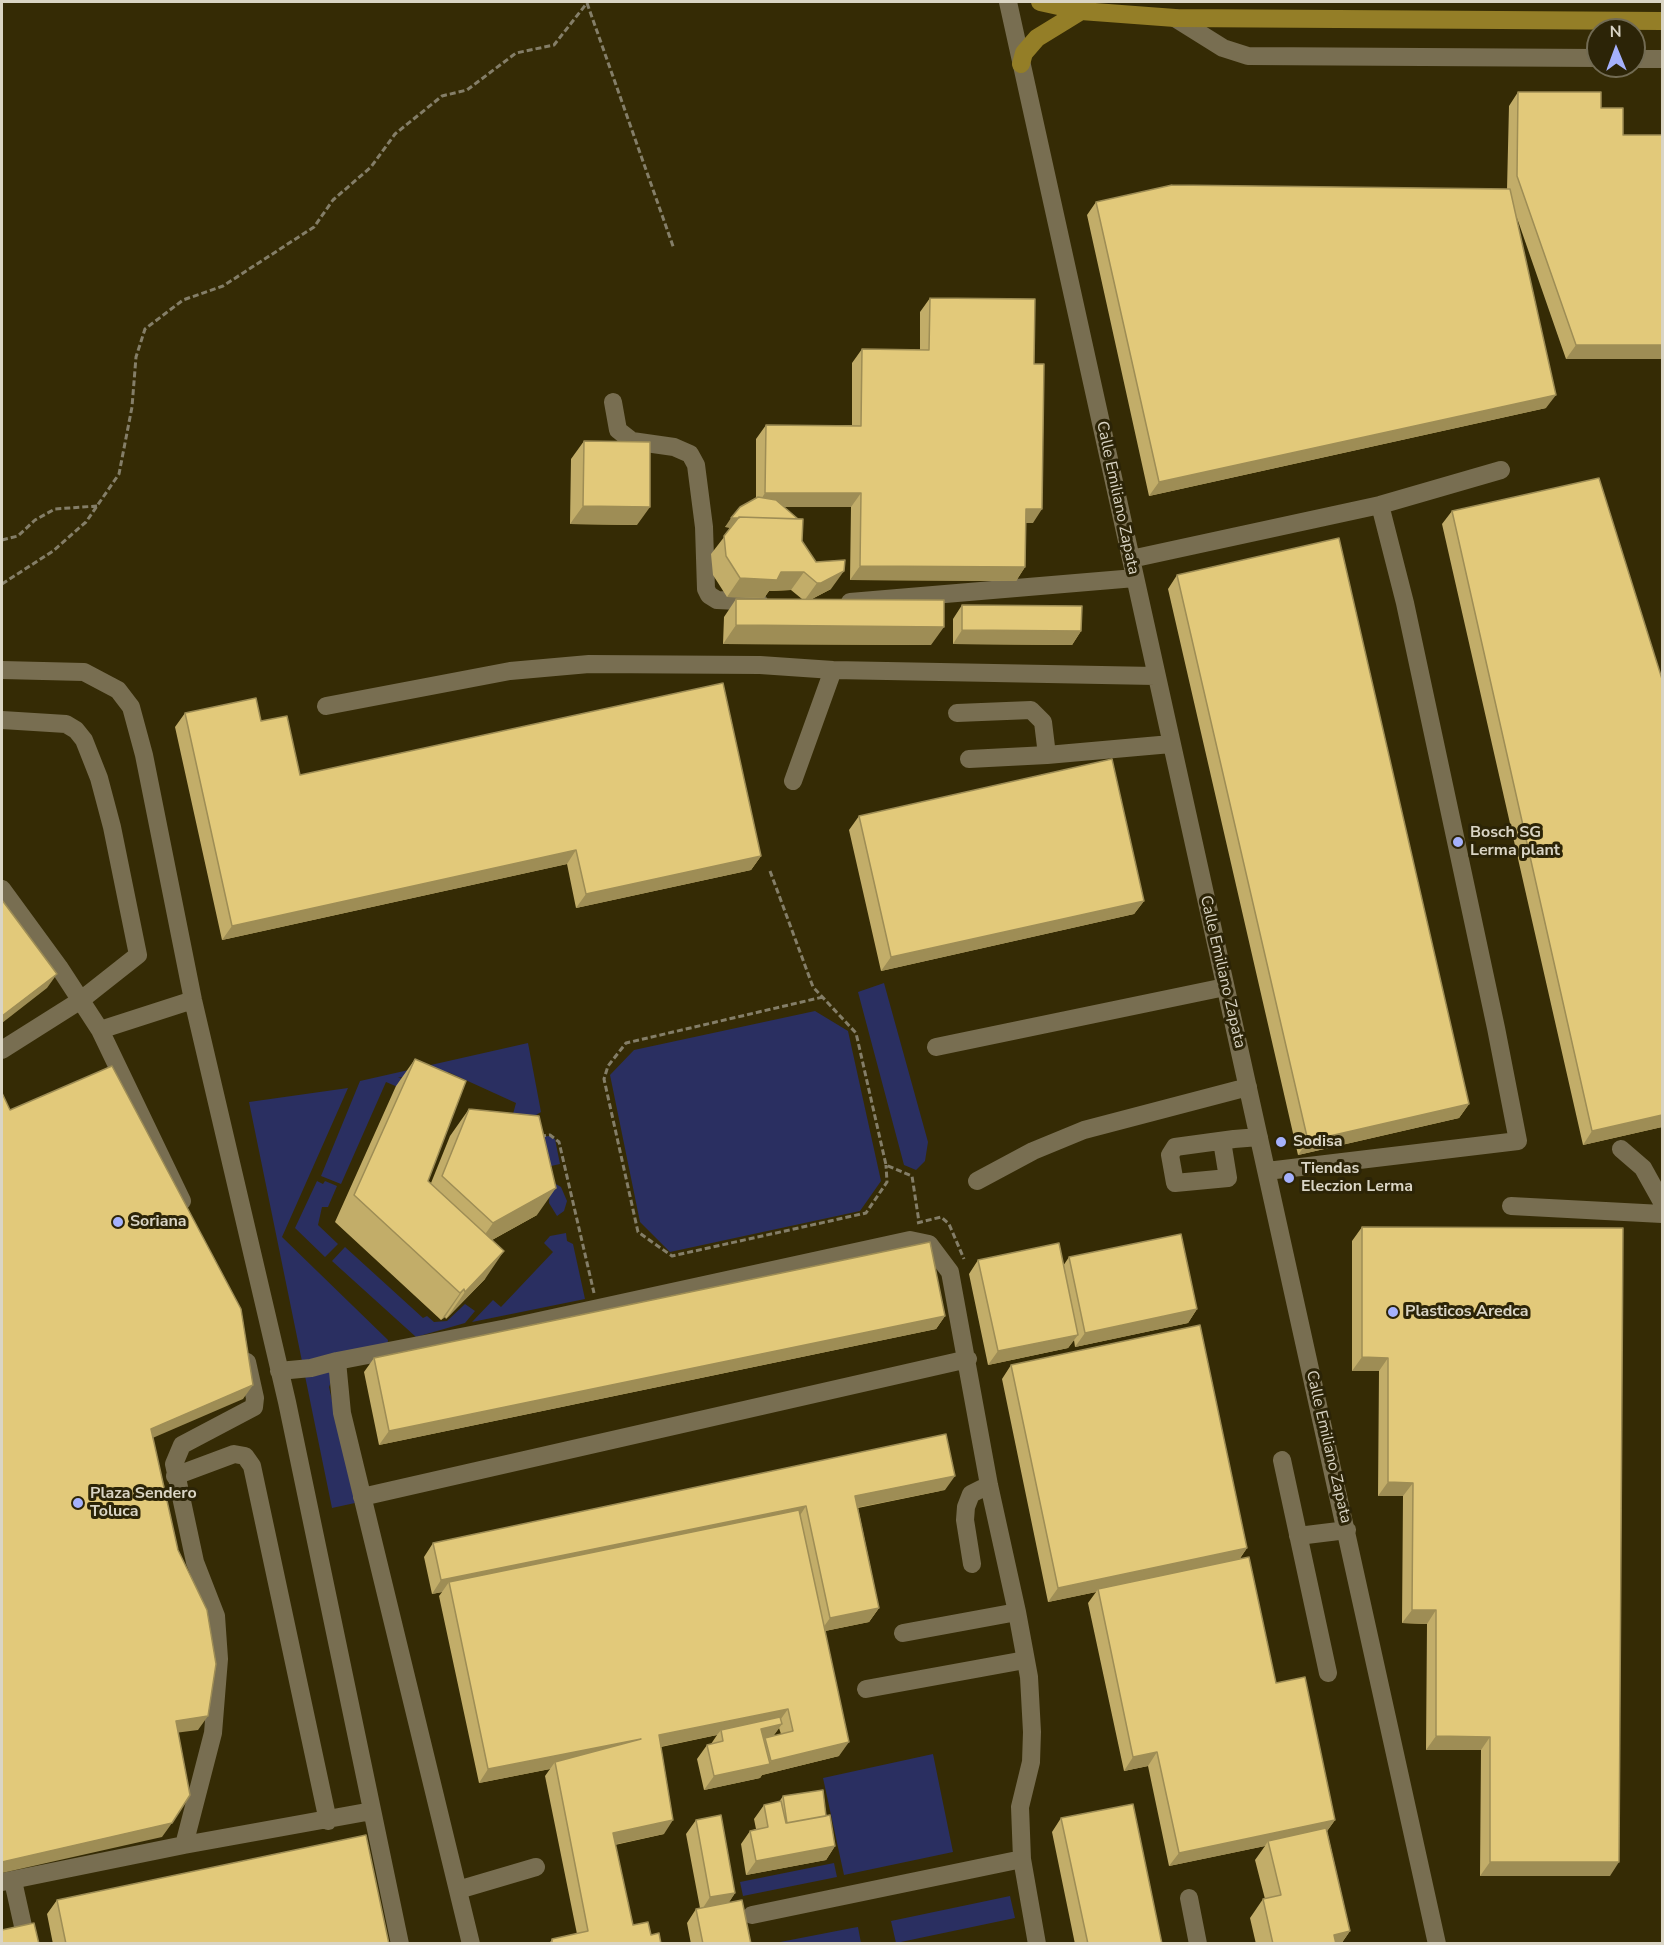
<!DOCTYPE html>
<html>
<head>
<meta charset="utf-8">
<style>
	body { margin:0 }
	#map { position:relative; width:1664px; height:1945px; overflow:hidden; background:#2c2407; font-family:"Nunito Sans",sans-serif }
	canvas { display:block }
	.frame { position:absolute; inset:0; border:3px solid #dad5c5; pointer-events:none }
	.north { position:absolute; left:1586px; top:18px; width:60px; height:60px; box-sizing:border-box; background:#2c2407; border:2px solid #726b53; border-radius:50%; rotate:359deg; font-size:16px; font-weight:700; line-height:24px; text-align:center; color:#dad5c5 }
	.north::after { content:''; display:block; margin:auto; width:21px; height:27px; background:#a5b1fc; clip-path:polygon(50% 0,100% 100%,50% 72%,0 100%) }
</style>
</head>
<body>
<div id="map">
<canvas width="1664" height="1945"></canvas>
<div class="frame"></div>
<div class="north">N</div>
</div>
<script>
const ctx = document.querySelector('canvas').getContext('2d');
ctx.lineJoin = 'round';
function paint(path, color) { ctx.fillStyle = color; ctx.fill(path, 'evenodd'); }
const shape = rows => new Path2D(rows.map(r => 'M' + r).join(''));
function trace(path, color, width, dash) { ctx.strokeStyle = color; ctx.lineWidth = width; ctx.lineCap = dash ? 'butt' : 'round'; ctx.setLineDash(dash || []); ctx.stroke(path); }
function drawText(font, color, halo, rows, align = 'center') {
  ctx.font = font + ' "Nunito Sans",sans-serif'; ctx.lineWidth = 6; ctx.setLineDash([]); ctx.textBaseline = 'middle'; ctx.strokeStyle = halo; ctx.fillStyle = color; for (const [text, x, y, turn = 0] of rows) {
    ctx.save(); ctx.translate(x, y); ctx.rotate((+turn || 0) * Math.PI / 180); ctx.textAlign = isNaN(turn) ? turn : align; if (halo) ctx.strokeText(text, 0, 0); ctx.fillText(text, 0, 0); ctx.restore();
  }
}
paint(shape([
	[2,2,1662,2,1662,1943,2,1944],
	[1598,30,1634,30,1634,66,1598,66]
]), '#352b05');
paint(shape([
	[884,983,928,1142,925,1161,916,1170,904,1165,858,992],
	[815,1011,848,1031,881,1181,860,1211,670,1252,640,1222,610,1075,634,1050],
	[528,1043,541,1112,526,1121,513,1114,516,1103,448,1072,441,1083,398,1077,435,1095,438,1104,386,1082,341,1184,321,1176,360,1081],
	[348,1088,282,1237,388,1340,387,1348,334,1374,329,1387,355,1503,332,1508,249,1102],
	[549,1136,555,1139,560,1164,551,1166,542,1154,541,1137],
	[317,1181,323,1184,325,1181,337,1186,328,1207,322,1207,318,1225,338,1244,325,1257,295,1228],
	[554,1183,561,1187,567,1201,564,1211,557,1216,549,1203,550,1187],
	[566,1233,567,1241,573,1244,585,1299,472,1322,493,1300,501,1307,553,1252,544,1243,550,1236],
	[345,1247,423,1318,427,1316,434,1322,447,1321,465,1304,475,1311,465,1323,416,1337,332,1261],
	[933,1754,953,1852,844,1875,823,1778],
	[834,1863,837,1877,743,1896,740,1882],
	[1010,1896,1015,1918,896,1943,891,1921],
	[858,1927,861,1943,775,1943,852,1928]
]), '#2a2f61');
trace(shape([
	[587,3,674,249],
	[2,540,18,536,35,520,55,509,97,506],
	[2,584,53,551,86,522,119,474,132,407,136,357,145,329,183,300,223,286,314,227,333,200,371,167,395,134,442,96,467,90,516,53,554,45,587,3],
	[770,871,813,987,856,1033,886,1165,912,1176,919,1222],
	[823,997,626,1043,608,1066,604,1079,638,1232,672,1256,866,1213,887,1182,886,1165],
	[540,1136,550,1135,559,1142,594,1293],
	[917,1223,941,1217,949,1224,964,1259]
]), '#847e68', 3, [6, 3]);
trace(shape([
	[1008,2,1437,1944],
	[1175,18,1223,48,1248,56,1598,58],
	[1634,59,1662,59],
	[613,402,618,430,632,441,674,447,690,454,696,465,704,527,706,589,709,595,717,600,759,602],
	[1131,559,1380,505,1501,470],
	[850,602,1135,578],
	[2,670,84,672,118,690,131,707,144,755,193,1000,287,1402,400,1944],
	[326,706,510,671,589,664,760,665,833,670,1155,676],
	[957,713,1031,710,1043,722,1047,755,969,759],
	[2,720,66,724,76,730,84,740,99,778,112,827,138,955,81,1000,2,1050],
	[1047,755,1171,744],
	[793,781,833,670],
	[2,889,59,967,100,1030,182,1201],
	[100,1030,193,1000],
	[936,1047,1225,987],
	[1222,1141,1228,1178,1175,1183,1170,1155,1175,1147,1234,1139,1259,1137],
	[1621,1149,1643,1168,1662,1202],
	[1267,1171,1518,1141,1496,1028,1405,603,1380,505],
	[977,1181,1033,1151,1084,1130,1248,1087],
	[1511,1206,1662,1214],
	[279,1371,311,1368,337,1361],
	[1282,1460,1328,1673],
	[175,1476,234,1454,245,1456,252,1466,328,1821],
	[362,1497,968,1359],
	[1298,1536,1347,1530],
	[972,1564,965,1520,966,1507,971,1494,989,1485],
	[903,1633,1017,1612],
	[866,1689,1025,1660],
	[184,1845,372,1811],
	[13,1881,27,1944],
	[2,1882,184,1845,213,1733,219,1659,216,1616,195,1562,174,1464,182,1445,254,1407,255,1398,247,1362],
	[458,1890,536,1867],
	[1189,1898,1198,1944],
	[752,1915,1022,1859],
	[471,1944,342,1413,337,1361,507,1328,910,1240,929,1244,950,1272,989,1485,1017,1612,1029,1677,1032,1732,1031,1762,1020,1807,1022,1859,1037,1944]
]), '#786e51', 18);
trace(shape([
	[1040,2,1081,11,1175,18,1662,21],
	[1021,64,1024,53,1037,38,1081,11,1079,9]
]), '#947e27', 18);
paint(shape([
	[1518,92,1601,108,1623,135,1662,135,1662,359,1566,359,1517,218,1546,408,1149,496,1087,215,1096,202,1507,189,1509,106],
	[930,298,1033,523,1026,523,1025,567,1016,581,850,580,851,507,784,507,802,541,831,589,812,599,931,645,723,644,724,617,736,599,802,599,791,590,769,591,764,598,727,597,713,575,711,554,731,528,725,527,756,499,756,439,766,425,852,425,852,363,862,349,920,350,920,312],
	[584,441,637,525,570,524,571,459],
	[1452,511,1662,1127,1583,1145,1442,524],
	[1177,575,1469,1104,1459,1118,1298,1155,1168,589],
	[962,605,1081,631,1072,645,953,644,953,619],
	[185,713,261,721,300,775,761,856,751,870,576,908,567,864,222,940,175,727],
	[859,816,1144,901,1134,914,881,971,849,830],
	[415,1059,428,1181,431,1183,450,1136,469,1109,537,1215,492,1240,485,1279,446,1319,445,1317,441,1320,335,1222,396,1086],
	[1362,1227,1610,1876,1480,1876,1481,1750,1426,1750,1427,1624,1402,1623,1403,1496,1378,1496,1379,1371,1352,1371,1352,1241],
	[1069,1257,1197,1309,1188,1323,1075,1347,1074,1340,1068,1348,988,1365,969,1274,978,1260,1063,1266],
	[945,1316,936,1329,379,1445,364,1372,374,1358],
	[1011,1365,1247,1548,1239,1560,1276,1683,1335,1820,1327,1831,1350,1931,1341,1944,1256,1944,1250,1918,1263,1899,1265,1899,1255,1860,1265,1846,1169,1866,1148,1766,1124,1771,1088,1603,1096,1592,1048,1602,1002,1379],
	[945,1490,858,1508,879,1608,869,1622,825,1631,839,1756,762,1775,760,1778,704,1790,697,1759,707,1745,711,1744,717,1735,661,1747,664,1834,615,1845,633,1925,651,1935,661,1944,549,1944,552,1939,577,1934,545,1776,550,1769,479,1783,439,1596,442,1592,432,1594,424,1557,433,1543],
	[779,1728,781,1734,773,1736],
	[783,1796,826,1816,835,1846,826,1860,746,1875,741,1844,750,1831,756,1829,754,1819,764,1805,779,1802],
	[1061,1818,1162,1944,1075,1944,1052,1832],
	[696,1820,735,1893,729,1902,751,1944,691,1944,687,1923,696,1909,700,1908,686,1834],
	[57,1900,389,1944,53,1944,47,1914]
]), '#c2ad69');
paint(shape([
	[1576,345,1662,345,1662,359,1566,359],
	[1556,395,1546,408,1149,496,1159,482],
	[765,493,861,493,851,507,756,507],
	[583,506,650,507,637,525,570,524],
	[1026,509,1042,509,1033,523,1016,523],
	[731,518,799,520,792,529,725,527],
	[860,566,1025,567,1016,581,850,580],
	[844,571,831,589,808,601,804,601,817,583],
	[781,572,804,572,791,590,769,591,764,598,727,597,740,578],
	[736,625,944,627,931,645,723,644],
	[962,630,1081,631,1072,645,953,644],
	[576,850,567,864,222,940,232,926],
	[761,856,751,870,576,908,586,894],
	[1144,901,1134,914,881,971,891,957],
	[57,974,47,988,2,1023,2,1016],
	[1469,1104,1459,1118,1298,1155,1308,1141],
	[1662,1115,1662,1127,1583,1145,1592,1131],
	[556,1188,537,1215,474,1250,493,1223],
	[504,1251,485,1279,446,1319,465,1292],
	[464,1289,445,1317,441,1320,460,1293],
	[1197,1309,1188,1323,1075,1347,1085,1333],
	[945,1316,936,1329,379,1445,389,1431],
	[1078,1335,1068,1348,988,1365,998,1351],
	[1362,1357,1388,1358,1379,1371,1352,1371],
	[253,1385,243,1399,141,1443,151,1429],
	[955,1476,945,1490,845,1510,855,1496],
	[1388,1482,1413,1483,1403,1496,1378,1496],
	[806,1506,797,1520,449,1582,442,1592,432,1594,441,1580],
	[1247,1548,1237,1562,1098,1589,1096,1592,1048,1602,1058,1588],
	[879,1608,869,1622,820,1632,830,1618],
	[1412,1610,1436,1610,1427,1624,1402,1623],
	[788,1709,778,1723,721,1730,717,1735,649,1749,659,1735],
	[208,1716,198,1730,167,1734,176,1721],
	[782,1724,772,1738,765,1738,764,1740,761,1729],
	[1436,1736,1490,1737,1481,1750,1426,1750],
	[641,1739,555,1762,550,1769,479,1783,488,1769],
	[849,1742,839,1756,762,1775,760,1778,704,1790,714,1776,768,1764,771,1761],
	[1157,1752,1148,1766,1124,1771,1133,1757],
	[673,1820,664,1834,603,1847,613,1833],
	[1335,1820,1325,1834,1268,1841,1265,1846,1169,1866,1179,1853],
	[172,1823,162,1837,2,1873,2,1862],
	[835,1846,826,1860,746,1875,756,1861],
	[1490,1862,1619,1862,1610,1876,1480,1876],
	[735,1893,726,1907,701,1911,710,1897],
	[1350,1931,1341,1944,1328,1944,1334,1935]
]), '#9e8d55');
const building = shape([
	[1518,92,1601,92,1601,108,1623,108,1623,135,1662,135,1662,345,1576,345,1517,176,1518,92],
	[1172,185,1510,189,1556,395,1159,482,1096,202,1172,185],
	[930,298,1035,299,1034,364,1044,364,1042,509,1026,509,1025,567,860,566,861,493,765,493,766,425,861,426,862,349,929,350,930,298],
	[584,441,650,442,650,507,583,506,584,441],
	[1599,478,1662,679,1662,1115,1592,1131,1452,511,1599,478],
	[758,497,776,500,798,519,739,517,739,518,731,518,740,507,758,497],
	[739,517,803,519,802,541,816,562,845,560,844,571,821,583,817,583,804,572,781,572,777,580,740,578,726,556,724,536,739,517],
	[1339,538,1469,1104,1308,1141,1177,575,1339,538],
	[736,599,944,600,944,627,736,625,736,599],
	[962,605,1082,606,1081,631,962,630,962,605],
	[723,683,761,856,586,894,576,850,232,926,185,713,256,698,261,721,287,716,300,775,723,683],
	[1112,759,1144,901,891,957,859,816,1112,759],
	[2,900,57,974,2,1016,2,900],
	[415,1059,466,1081,428,1181,504,1251,465,1292,464,1289,460,1293,354,1195,415,1059],
	[112,1066,241,1309,253,1385,151,1429,178,1550,207,1610,216,1664,208,1716,176,1721,190,1795,172,1823,2,1862,2,1093,10,1110,112,1066],
	[469,1109,539,1116,556,1188,493,1223,442,1176,469,1109],
	[1362,1227,1623,1228,1619,1862,1490,1862,1490,1737,1436,1736,1436,1610,1412,1610,1413,1483,1388,1482,1388,1358,1362,1357,1362,1227],
	[1181,1234,1197,1309,1085,1333,1069,1257,1181,1234],
	[930,1242,945,1316,389,1431,374,1358,930,1242],
	[1059,1243,1078,1335,998,1351,978,1260,1059,1243],
	[1200,1325,1247,1548,1058,1588,1011,1365,1200,1325],
	[946,1434,955,1476,855,1496,879,1608,830,1618,806,1506,441,1580,433,1543,946,1434],
	[799,1510,849,1742,771,1761,765,1738,793,1731,788,1709,659,1735,673,1820,613,1833,633,1925,648,1922,651,1935,659,1933,661,1944,552,1944,552,1939,588,1931,555,1762,641,1739,488,1769,449,1582,799,1510],
	[1249,1557,1276,1683,1305,1677,1335,1820,1179,1853,1157,1752,1133,1757,1098,1589,1249,1557],
	[780,1717,782,1724,761,1729,770,1764,714,1776,707,1745,723,1741,721,1730,780,1717],
	[823,1790,826,1816,787,1823,783,1796,823,1790],
	[781,1801,786,1823,830,1815,835,1846,756,1861,750,1831,768,1827,764,1805,781,1801],
	[1133,1804,1162,1944,1088,1944,1061,1818,1133,1804],
	[721,1815,735,1893,710,1897,696,1820,721,1815],
	[1326,1828,1350,1931,1334,1935,1336,1944,1273,1944,1263,1899,1281,1895,1268,1841,1326,1828],
	[366,1835,389,1944,66,1944,57,1900,366,1835],
	[742,1900,751,1944,703,1944,696,1909,742,1900],
	[34,1923,39,1944,2,1944,2,1930,34,1923]
]);
paint(building, '#e2c97a');
trace(building, '#9e8d55', 1.5);
for (const [x, y, r, color] of [
	[1458,842,6,"#a5b1fc"],
	[1281,1142,6,"#a5b1fc"],
	[1289,1178,6,"#a5b1fc"],
	[118,1222,6,"#a5b1fc"],
	[1393,1312,6,"#a5b1fc"],
	[78,1503,6,"#a5b1fc"]
]) { const dot = new Path2D(); dot.arc(x, y, r, 0, 2 * Math.PI); ctx.fillStyle = color; ctx.fill(dot); trace(dot, '#2c2407', 2); }
drawText('16px', '#dad5c5', '#2c2407', [
	["Calle Emiliano Zapata",1117,498,78],
	["Calle Emiliano Zapata",1222,972,77],
	["Calle Emiliano Zapata",1328,1447,77]
]);
drawText('bold 16px', '#dad5c5', '#2c2407', [
	["Bosch SG",1470,833],
	["Lerma plant",1470,851],
	["Sodisa",1293,1142],
	["Tiendas",1301,1169],
	["Eleczion Lerma",1301,1187],
	["Soriana",130,1222],
	["Plasticos Aredca",1405,1312],
	["Plaza Sendero",90,1494],
	["Toluca",90,1512]
], 'left');
</script>
</body>
</html>
